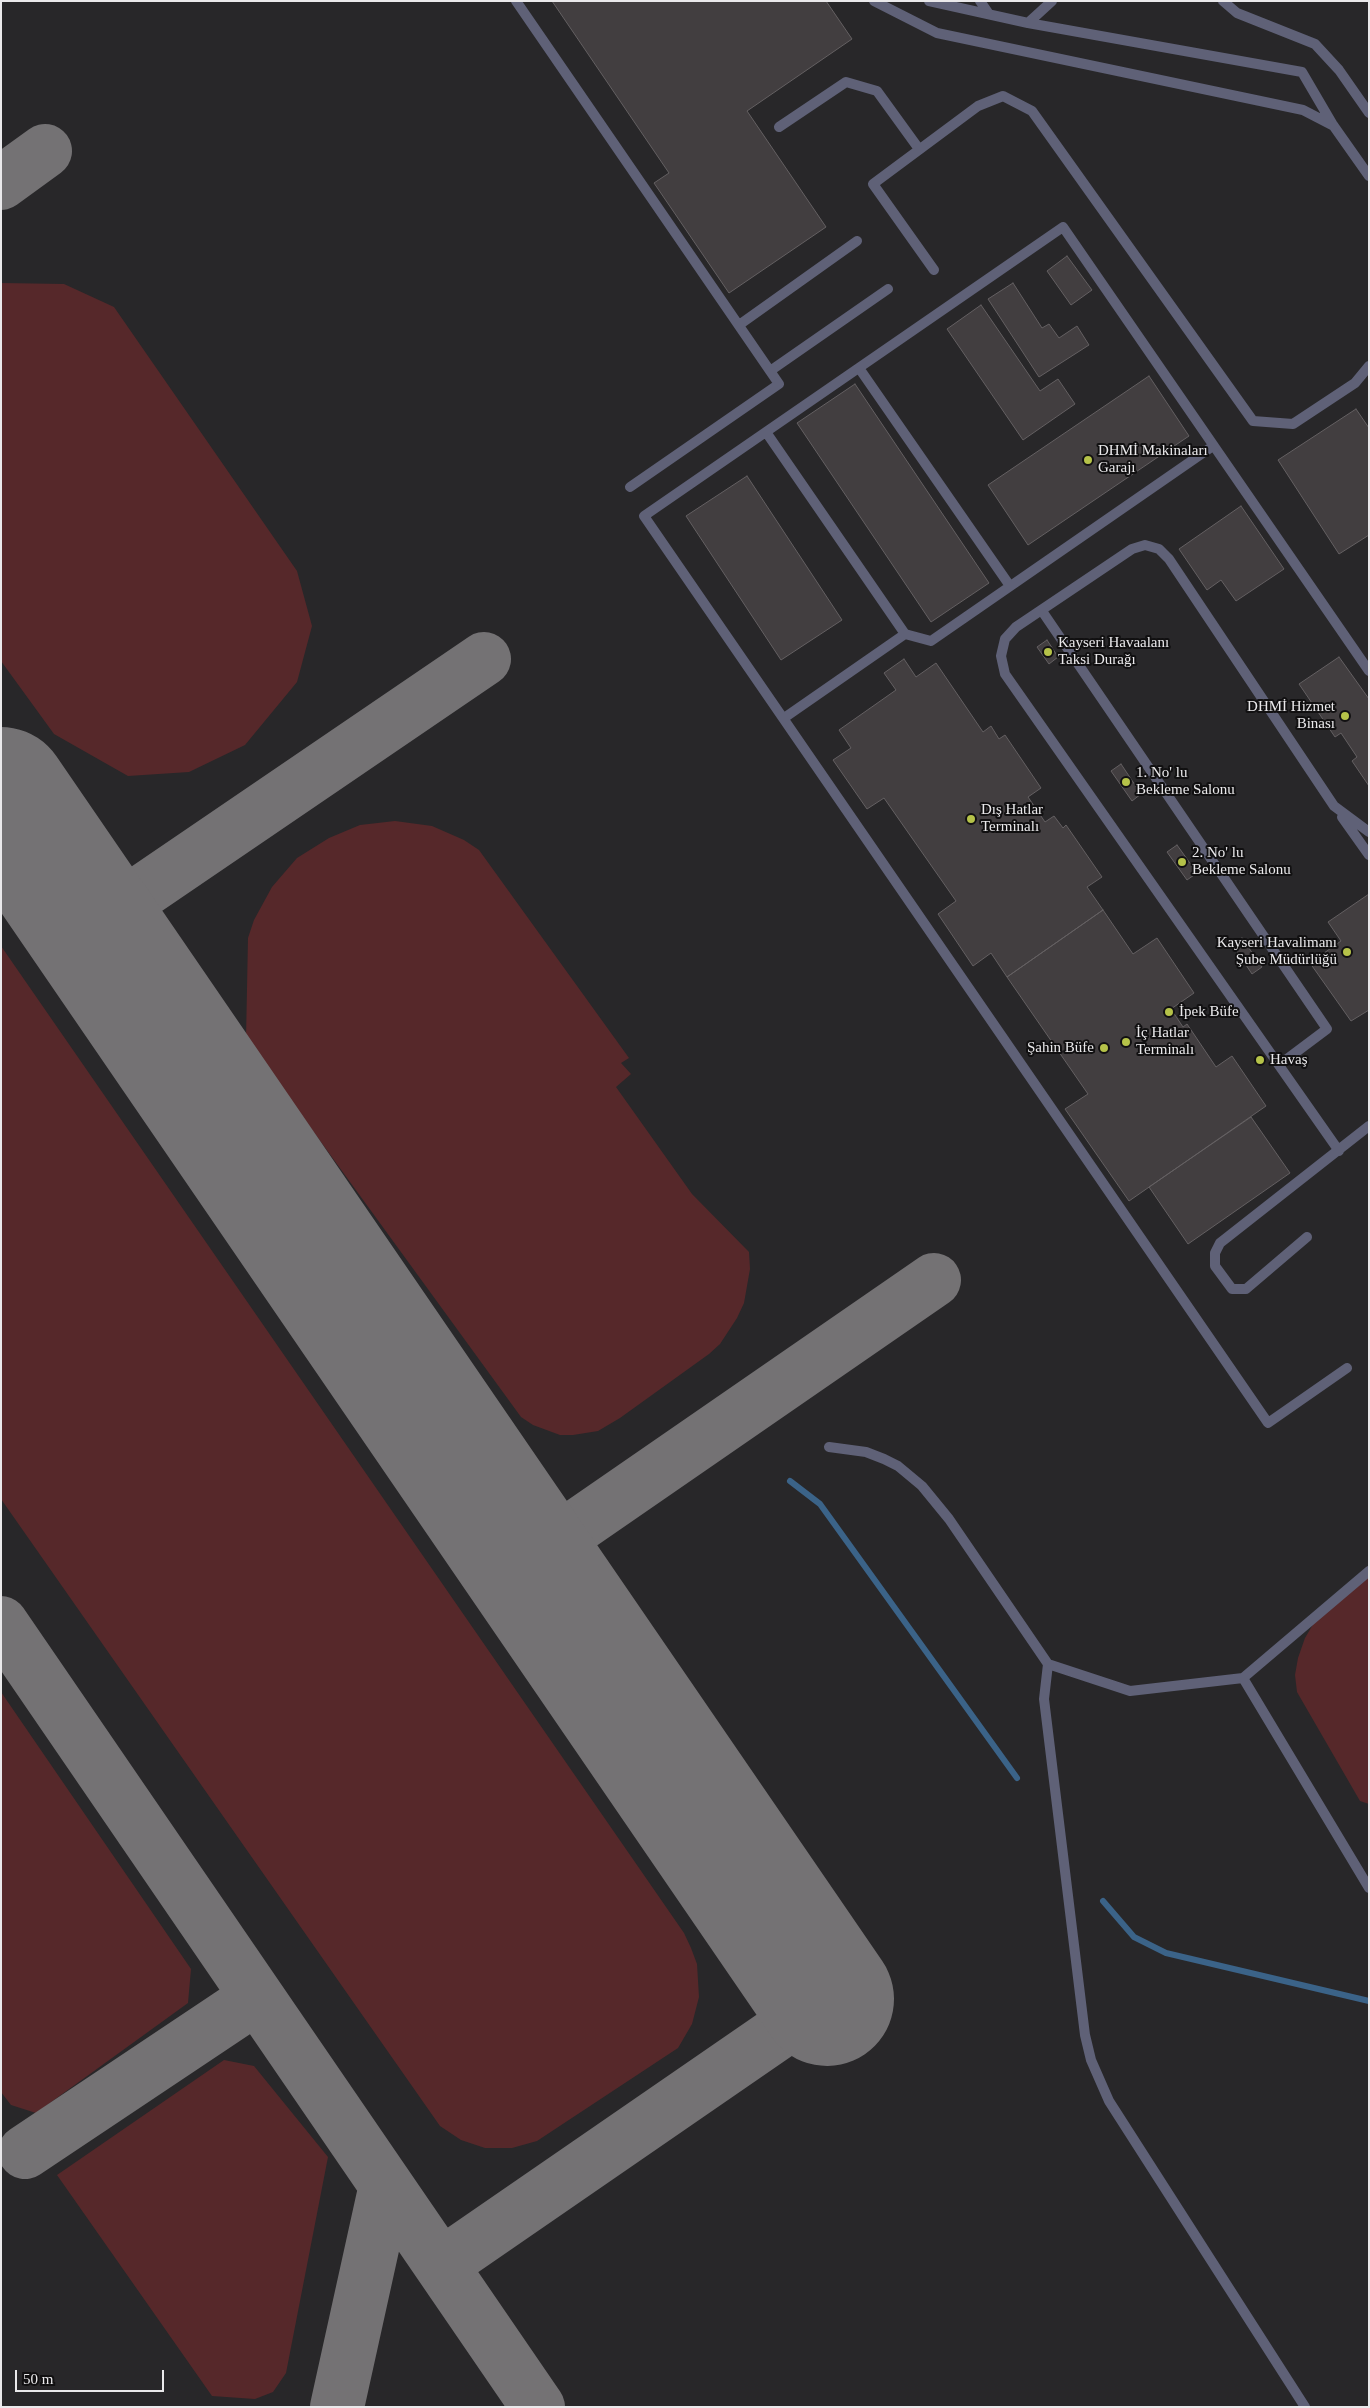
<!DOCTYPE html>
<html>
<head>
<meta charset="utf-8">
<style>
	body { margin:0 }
	#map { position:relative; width:1370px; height:2408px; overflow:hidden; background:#282729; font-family:"Times New Roman",serif }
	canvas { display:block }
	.frame { position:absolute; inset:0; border:2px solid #eae9eb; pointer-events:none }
	.scale { position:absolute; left:15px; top:2370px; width:149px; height:22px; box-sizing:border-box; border:2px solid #eae9eb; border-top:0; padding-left:6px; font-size:15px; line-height:18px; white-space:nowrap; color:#eae9eb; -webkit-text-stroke:4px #111011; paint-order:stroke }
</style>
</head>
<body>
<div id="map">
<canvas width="1370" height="2408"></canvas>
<div class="frame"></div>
<div class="scale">50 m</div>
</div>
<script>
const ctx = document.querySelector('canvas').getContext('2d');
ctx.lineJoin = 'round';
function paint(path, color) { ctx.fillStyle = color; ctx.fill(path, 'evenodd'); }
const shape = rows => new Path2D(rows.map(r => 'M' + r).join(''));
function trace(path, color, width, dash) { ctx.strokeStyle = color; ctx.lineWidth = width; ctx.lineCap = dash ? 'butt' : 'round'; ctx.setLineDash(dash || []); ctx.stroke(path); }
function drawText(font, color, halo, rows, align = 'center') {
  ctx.font = font + ' "Times New Roman",serif'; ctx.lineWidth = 4; ctx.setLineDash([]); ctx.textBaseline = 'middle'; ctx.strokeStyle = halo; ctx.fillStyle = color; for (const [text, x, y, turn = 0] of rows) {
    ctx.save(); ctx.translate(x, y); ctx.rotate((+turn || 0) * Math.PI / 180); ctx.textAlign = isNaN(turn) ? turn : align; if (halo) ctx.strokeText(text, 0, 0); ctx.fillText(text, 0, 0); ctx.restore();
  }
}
paint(shape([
	[1,283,64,284,114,307,297,571,312,626,297,682,245,745,189,772,128,776,54,734,1,661],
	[395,821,432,826,464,840,479,850,629,1058,621,1063,631,1074,616,1087,692,1194,749,1252,750,1269,744,1303,737,1318,720,1344,709,1354,620,1418,598,1431,573,1435,560,1435,533,1425,521,1417,246,1039,248,938,254,920,272,887,297,858,329,838,360,825],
	[1,946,684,1933,691,1948,697,1964,699,1997,692,2024,678,2048,537,2141,512,2148,485,2148,461,2140,440,2126,1,1499],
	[1369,1572,1369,1804,1360,1801,1297,1692,1295,1675,1298,1658,1305,1638,1315,1621],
	[1,1692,191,1969,188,2003,36,2113,11,2105,1,2092],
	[224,2060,254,2066,328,2157,286,2373,273,2392,255,2399,212,2396,57,2175]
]), '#56282a');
trace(shape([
	[790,1481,820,1504,1017,1778],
	[1103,1901,1134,1937,1166,1953,1369,2001]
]), '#3b6388', 6);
trace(shape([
	[1,183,45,151],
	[92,926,484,659],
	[527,1561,934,1280],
	[1,1623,538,2407],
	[25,2152,257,1997],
	[441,2265,827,1999],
	[337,2407,386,2185]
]), '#747274', 54);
trace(shape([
	[1,794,827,1999]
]), '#747274', 134);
const building = shape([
	[552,1,826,1,852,39,747,111,826,227,729,293,654,183,669,173,552,1],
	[1067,256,1092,290,1071,305,1047,271,1067,256],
	[1013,283,1042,328,1049,324,1059,338,1077,326,1089,345,1039,377,988,299,1013,283],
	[981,305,1040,391,1058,379,1075,404,1023,440,947,329,981,305],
	[1149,376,1189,436,1028,545,988,485,1149,376],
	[855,384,989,583,931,622,797,423,855,384],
	[1356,409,1369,428,1369,535,1339,554,1278,460,1356,409],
	[747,476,842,620,781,660,686,516,747,476],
	[1241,506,1284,569,1236,601,1221,580,1207,590,1179,549,1241,506],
	[1047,640,1058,657,1049,664,1037,647,1047,640],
	[1339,657,1369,699,1369,786,1352,761,1357,757,1341,733,1335,737,1299,684,1339,657],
	[904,659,916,677,936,663,983,732,991,726,999,739,1005,735,1041,788,1028,797,1045,822,1054,816,1063,828,1066,825,1102,877,1087,887,1103,910,1007,977,991,953,973,966,938,914,956,901,884,798,867,809,833,760,851,748,839,730,896,690,884,673,904,659],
	[1121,764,1141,794,1132,801,1111,771,1121,764],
	[1177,845,1197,873,1187,880,1167,852,1177,845],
	[1369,894,1369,1010,1351,1021,1310,963,1341,941,1328,922,1369,894],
	[1103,910,1133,954,1157,938,1194,993,1171,1009,1183,1027,1187,1024,1216,1067,1232,1056,1266,1106,1129,1201,1065,1109,1088,1094,1007,977,1103,910],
	[1242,938,1262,967,1252,974,1232,944,1242,938],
	[1251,1117,1290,1173,1188,1244,1149,1187,1251,1117]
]);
paint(building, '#423e40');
trace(building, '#646062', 1);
trace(shape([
	[516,1,779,384,630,487],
	[874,1,937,33,1303,110,1332,125],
	[929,1,1028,23,1302,72,1333,125,1369,176],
	[980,1,989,14],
	[1223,1,1237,13,1315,44,1339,70,1369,113],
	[1028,23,1052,1],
	[779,127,846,82,877,91,919,149],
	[934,270,873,184,978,106,1003,96,1032,111,1253,421,1293,424,1355,383,1369,366],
	[739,325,857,241],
	[859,368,1010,586],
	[770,371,888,289],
	[766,432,905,634,784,718],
	[1042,611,1327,1029,1279,1065],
	[905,634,931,641,1213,446],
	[1342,817,1369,855],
	[1339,1151,1005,674,1001,656,1005,639,1016,627,1132,549,1145,545,1159,549,1169,559,1334,806,1369,832],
	[1307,1237,1246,1289,1232,1289,1215,1266,1215,1253,1220,1243,1369,1126],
	[1347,1368,1268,1423,644,516,1063,227,1369,671],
	[829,1447,866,1452,884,1459,898,1466,922,1486,949,1519,1048,1664,1130,1691,1243,1678,1369,1571],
	[1048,1664,1044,1699,1085,2035,1091,2060,1109,2101,1305,2407],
	[1243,1678,1369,1888]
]), '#5f6177', 10);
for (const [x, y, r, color] of [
	[1088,460,5,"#b5c249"],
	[1048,652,5,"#b5c249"],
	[1345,716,5,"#b5c249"],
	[1126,782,5,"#b5c249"],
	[971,819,5,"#b5c249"],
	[1182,862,5,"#b5c249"],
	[1347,952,5,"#b5c249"],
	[1169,1012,5,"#b5c249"],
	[1126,1042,5,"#b5c249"],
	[1104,1048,5,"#b5c249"],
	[1260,1060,5,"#b5c249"]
]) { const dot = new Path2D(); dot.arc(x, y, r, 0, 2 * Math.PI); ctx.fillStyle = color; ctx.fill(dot); trace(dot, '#111011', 2); }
drawText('15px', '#eae9eb', '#111011', [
	["DHMİ Makinaları",1098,451],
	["Garajı",1098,468],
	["Kayseri Havaalanı",1058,643],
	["Taksi Durağı",1058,660],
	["DHMİ Hizmet",1335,707,"right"],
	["Binası",1335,724,"right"],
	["1. No' lu",1136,773],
	["Bekleme Salonu",1136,790],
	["Dış Hatlar",981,810],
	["Terminalı",981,827],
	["2. No' lu",1192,853],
	["Bekleme Salonu",1192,870],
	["Kayseri Havalimanı",1337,943,"right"],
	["Şube Müdürlüğü",1337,960,"right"],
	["İpek Büfe",1179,1012],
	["İç Hatlar",1136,1033],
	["Terminalı",1136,1050],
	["Şahin Büfe",1094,1048,"right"],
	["Havaş",1270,1060]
], 'left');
</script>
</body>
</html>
